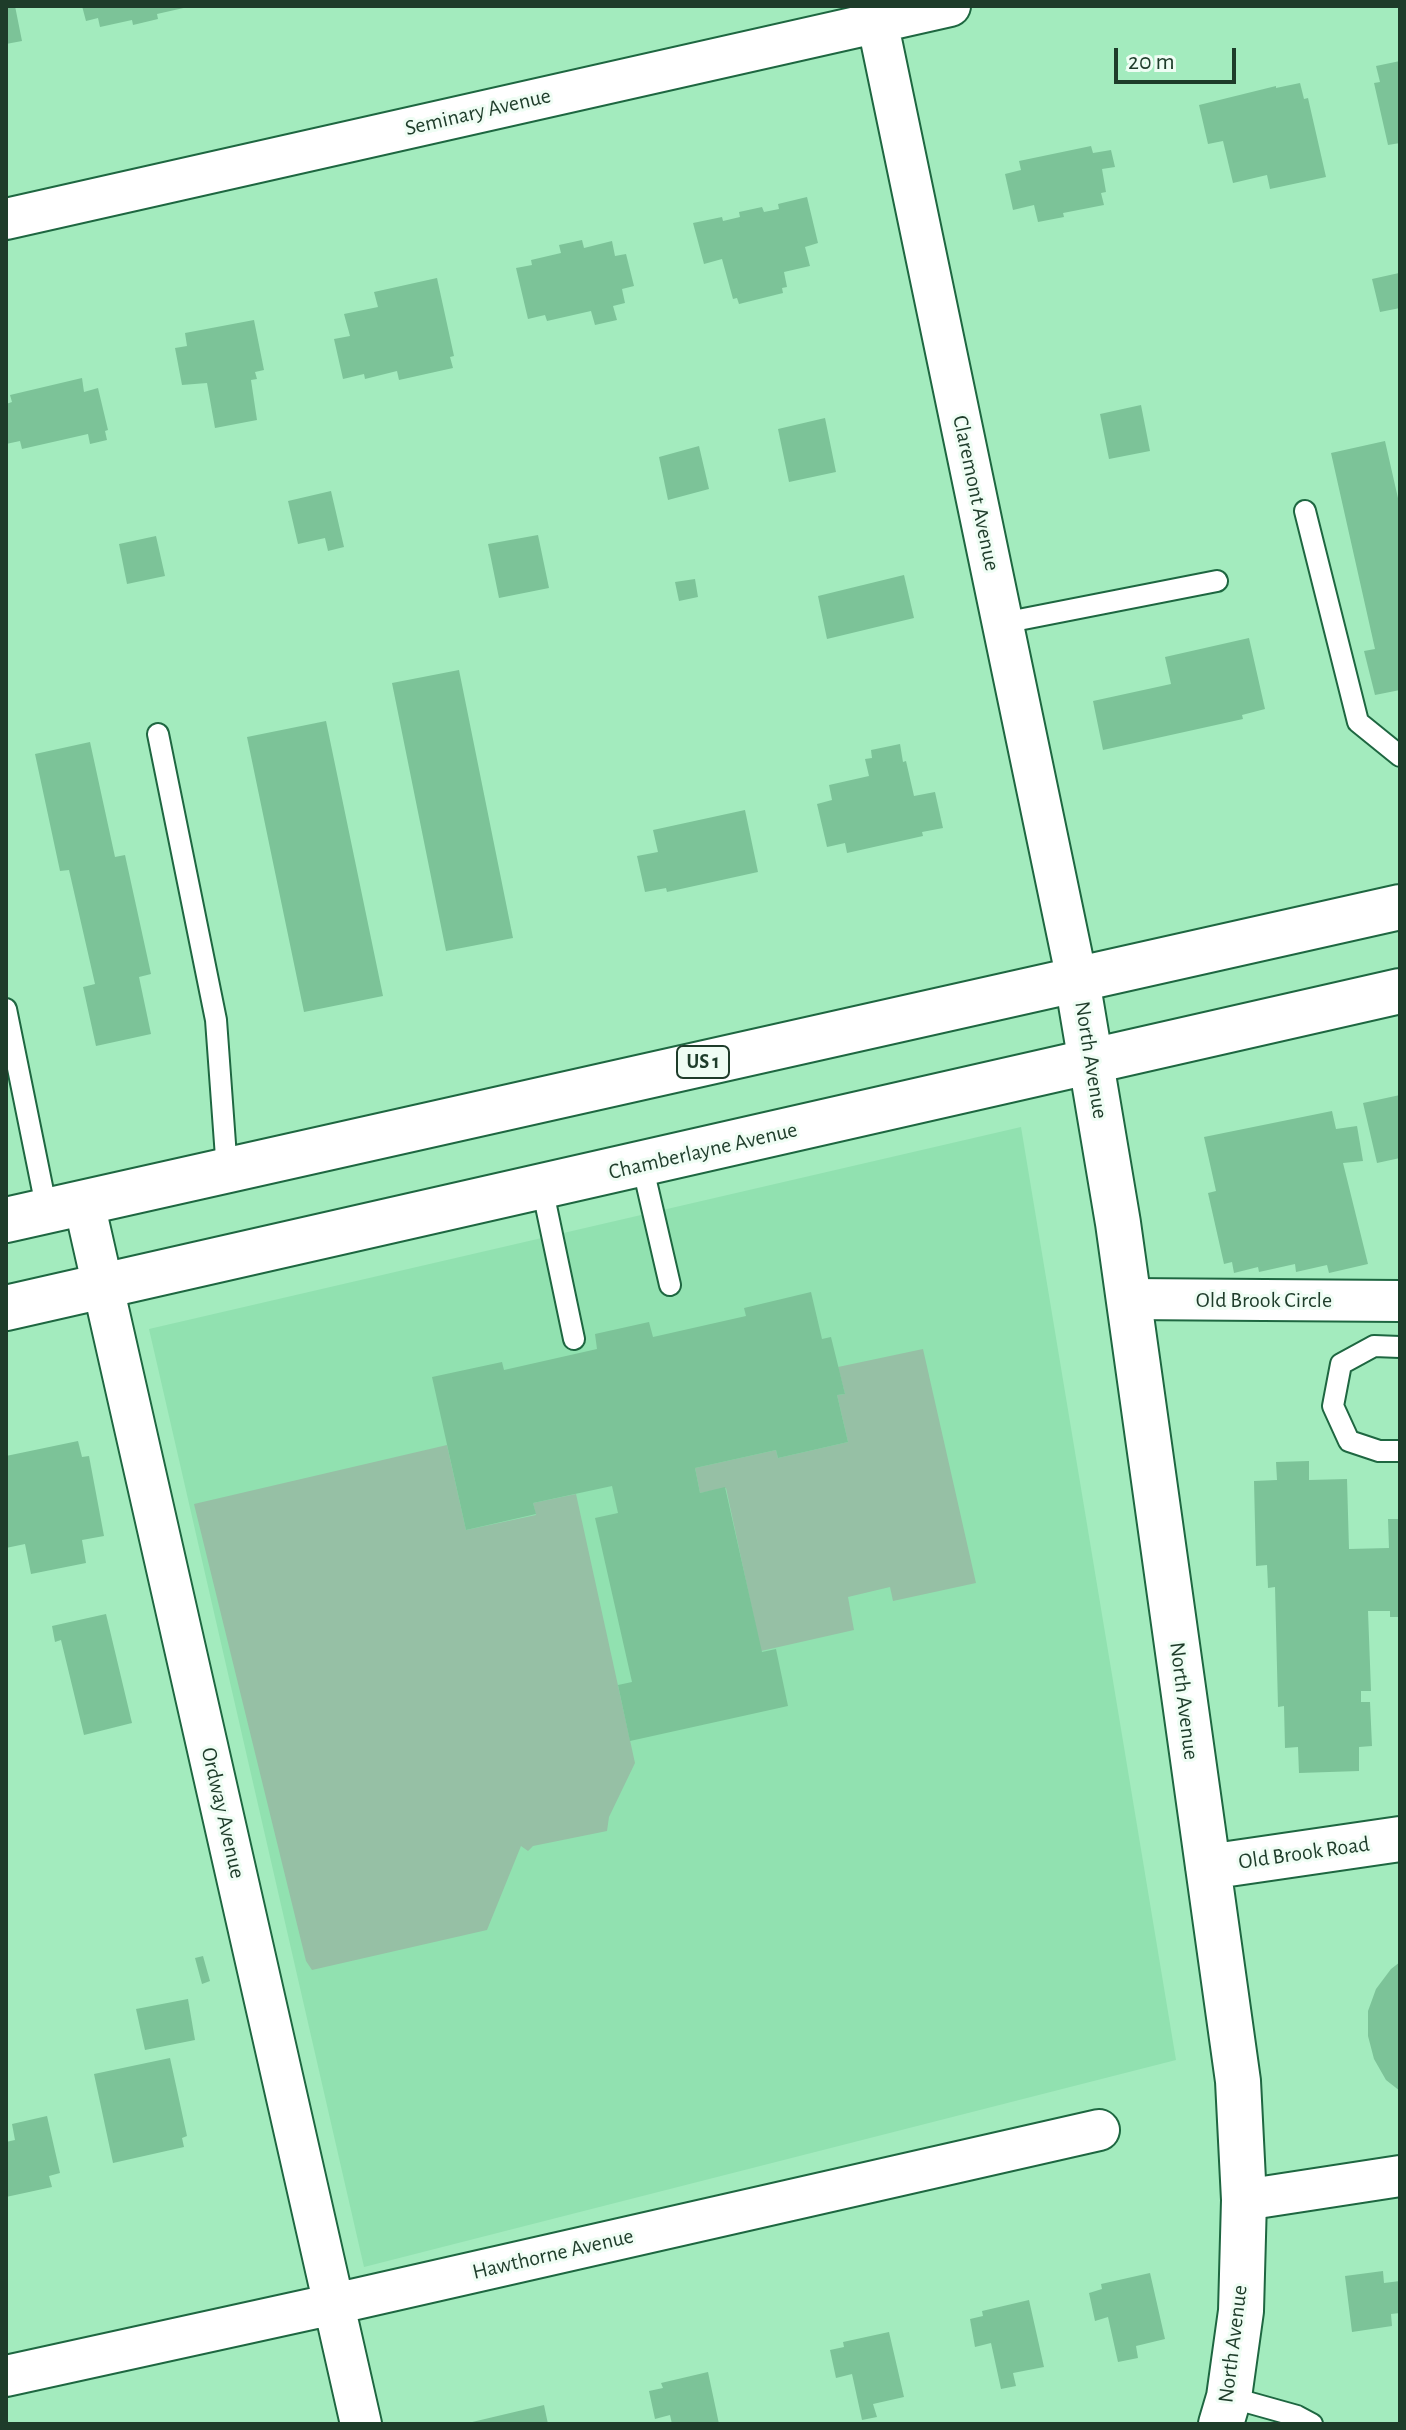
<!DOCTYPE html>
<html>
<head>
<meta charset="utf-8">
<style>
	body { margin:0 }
	#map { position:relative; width:1406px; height:2430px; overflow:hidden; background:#a3ebbe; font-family:"Alegreya Sans",sans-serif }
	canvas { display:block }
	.frame { position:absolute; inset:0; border:8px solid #1e3c2a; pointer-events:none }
	.scale { position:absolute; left:1114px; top:48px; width:122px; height:36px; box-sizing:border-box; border:4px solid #1e3c2a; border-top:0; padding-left:10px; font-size:24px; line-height:28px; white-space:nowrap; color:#1e3c2a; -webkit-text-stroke:6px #effdf4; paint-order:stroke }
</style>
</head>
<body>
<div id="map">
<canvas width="1406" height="2430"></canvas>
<div class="frame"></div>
<div class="scale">20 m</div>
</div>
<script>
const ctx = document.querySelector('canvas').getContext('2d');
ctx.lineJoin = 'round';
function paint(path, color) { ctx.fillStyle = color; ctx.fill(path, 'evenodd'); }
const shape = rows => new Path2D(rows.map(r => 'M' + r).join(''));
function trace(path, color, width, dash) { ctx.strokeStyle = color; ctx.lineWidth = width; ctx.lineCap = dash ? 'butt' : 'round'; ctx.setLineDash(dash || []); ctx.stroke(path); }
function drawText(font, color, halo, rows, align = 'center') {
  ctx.font = font + ' "Alegreya Sans",sans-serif'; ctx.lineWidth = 6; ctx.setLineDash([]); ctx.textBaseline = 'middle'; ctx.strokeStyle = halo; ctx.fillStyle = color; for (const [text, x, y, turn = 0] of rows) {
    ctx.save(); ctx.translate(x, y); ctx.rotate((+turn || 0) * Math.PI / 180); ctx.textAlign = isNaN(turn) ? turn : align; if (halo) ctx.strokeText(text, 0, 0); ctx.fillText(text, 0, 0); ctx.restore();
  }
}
paint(shape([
	[1021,1127,1176,2060,364,2267,149,1329]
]), '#91e1b0');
paint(shape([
	[923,1349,976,1583,893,1601,890,1587,848,1597,854,1630,761,1651,726,1488,700,1493,695,1468,776,1450,778,1458,848,1442,837,1395,845,1394,838,1367],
	[447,1445,466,1530,536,1515,533,1503,576,1494,635,1763,609,1817,607,1831,533,1846,528,1851,521,1846,487,1930,312,1970,306,1961,194,1504]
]), '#96c0a5');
paint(shape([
	[6,6,15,6,22,41,6,44],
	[82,6,188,6,188,7,157,14,158,19,133,25,132,20,100,27,98,18,86,21],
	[1400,61,1400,143,1388,145,1374,83,1380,82,1376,66],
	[1300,83,1304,99,1308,98,1326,177,1270,189,1267,175,1233,183,1223,141,1208,144,1199,105,1276,86,1276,88],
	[1091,146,1093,153,1111,150,1115,167,1102,169,1106,192,1101,193,1104,205,1063,213,1064,217,1038,222,1034,205,1013,210,1005,174,1021,170,1019,161],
	[807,197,818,243,805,247,810,266,784,272,787,287,782,288,783,293,739,304,737,298,733,299,722,259,704,264,693,223,722,217,723,221,740,217,739,212,762,207,764,212,779,209,778,204],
	[582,240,584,248,612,241,615,256,626,254,634,286,622,289,625,303,613,306,617,320,595,325,591,311,547,321,545,315,528,319,516,268,532,265,531,260,561,253,559,245],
	[1399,273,1400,308,1380,312,1372,279],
	[437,278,454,356,450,357,453,368,399,380,397,371,365,379,364,374,343,379,334,339,350,336,344,314,378,307,374,292],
	[254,320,264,370,255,372,257,379,251,380,257,420,215,428,207,383,182,385,175,348,187,346,185,333],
	[82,378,84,392,98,388,108,430,105,431,107,440,90,444,88,434,22,449,20,441,6,444,6,404,12,402,10,395],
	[1141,405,1150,451,1109,459,1100,414],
	[825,418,836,472,789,482,778,429],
	[1385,441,1400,507,1400,690,1375,695,1364,651,1375,649,1331,453],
	[699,446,709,489,668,500,659,457],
	[331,491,344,547,328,551,325,538,298,544,288,501],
	[538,535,549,588,499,598,488,544],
	[156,536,165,576,127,584,119,544],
	[904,575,914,618,827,639,818,596],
	[695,579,698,597,679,601,675,582],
	[1249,638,1265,709,1242,715,1243,719,1103,750,1093,701,1171,684,1165,657],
	[459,670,513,938,446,951,392,683],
	[326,721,383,996,304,1012,247,737],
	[90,742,115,857,125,855,151,974,139,977,151,1034,96,1046,83,987,95,984,69,870,60,871,35,754],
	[900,744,903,762,906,761,914,796,935,792,943,828,922,832,923,836,847,853,845,843,827,847,817,804,832,800,829,785,869,776,865,759,872,758,871,750],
	[745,810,758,872,667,892,666,888,645,892,637,856,658,852,653,830],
	[1400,1095,1400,1158,1377,1163,1363,1103],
	[1332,1111,1336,1129,1357,1126,1363,1161,1343,1163,1368,1264,1329,1273,1327,1265,1296,1272,1295,1264,1259,1272,1258,1267,1234,1273,1232,1262,1224,1264,1208,1193,1216,1191,1204,1137],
	[811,1292,822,1339,831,1337,845,1394,837,1395,848,1442,778,1458,776,1450,695,1468,700,1493,725,1487,762,1652,776,1649,788,1706,630,1741,618,1685,632,1682,595,1518,618,1513,612,1486,533,1503,536,1514,466,1530,432,1377,502,1362,504,1370,597,1349,595,1334,649,1322,653,1337,746,1316,744,1308],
	[78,1441,82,1457,89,1456,104,1536,82,1540,86,1563,31,1574,25,1544,6,1548,6,1456],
	[1309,1461,1309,1480,1347,1479,1349,1549,1389,1548,1388,1519,1400,1519,1400,1617,1390,1617,1390,1611,1368,1611,1371,1691,1361,1691,1361,1702,1370,1702,1372,1746,1359,1747,1359,1771,1299,1773,1298,1747,1285,1748,1284,1706,1278,1707,1275,1587,1268,1588,1267,1565,1256,1566,1254,1481,1277,1480,1276,1462],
	[106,1614,132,1723,84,1735,61,1640,55,1642,52,1626],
	[203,1956,210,1981,202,1984,195,1958],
	[1400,1962,1400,2091,1386,2080,1374,2059,1368,2036,1368,2011,1376,1989,1391,1969],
	[188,1999,195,2040,145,2050,136,2009],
	[170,2058,187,2136,182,2138,184,2147,113,2163,94,2074],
	[47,2116,60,2173,49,2176,52,2187,6,2197,6,2142,15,2140,12,2124],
	[1383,2271,1384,2283,1400,2281,1400,2313,1391,2314,1392,2326,1352,2332,1345,2276],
	[1150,2273,1165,2339,1136,2346,1138,2358,1118,2362,1108,2317,1095,2321,1089,2293,1102,2289,1101,2284],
	[1029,2300,1044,2367,1013,2373,1016,2386,1001,2389,991,2343,975,2347,970,2319,983,2316,982,2311],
	[889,2332,904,2397,873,2404,877,2417,862,2420,852,2374,836,2378,830,2350,844,2347,843,2342],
	[708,2372,719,2424,672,2424,670,2415,655,2419,649,2391,663,2388,661,2383],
	[544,2405,548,2424,468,2424,468,2423]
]), '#7cc398');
const lane = shape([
	[1305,511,1358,722,1400,756],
	[1003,623,1217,581],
	[158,734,216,1020,227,1171],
	[6,1009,47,1211],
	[642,1164,670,1285],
	[542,1187,574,1339],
	[1400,1347,1374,1346,1341,1364,1333,1406,1349,1441,1379,1451,1400,1451],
	[1229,2397,1297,2416,1312,2424]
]);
const street = shape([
	[874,6,1077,980],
	[6,219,950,6],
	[84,1203,361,2424],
	[1128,1299,1400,1301],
	[1244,2200,1400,2176],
	[6,2376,334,2304,1099,2130]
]);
const secondary = shape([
	[1077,980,1118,1223,1238,2081,1244,2200,1241,2311,1229,2397,1221,2424],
	[1208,1867,1400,1839]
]);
const primary = shape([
	[6,1220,1400,907],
	[6,1308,1400,991]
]);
trace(lane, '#1e6741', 24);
trace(street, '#1e6741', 44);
trace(secondary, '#1e6741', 48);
trace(primary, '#1e6741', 48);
trace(lane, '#fff', 20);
trace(street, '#fff', 40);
trace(secondary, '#fff', 44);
trace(primary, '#fff', 44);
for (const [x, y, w] of [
	[703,1062,52]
]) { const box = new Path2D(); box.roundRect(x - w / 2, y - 16, w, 32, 6); ctx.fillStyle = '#effdf4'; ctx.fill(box); trace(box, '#1e3c2a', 2); }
drawText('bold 20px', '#1e3c2a', null, [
	["US 1",703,1062]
]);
drawText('22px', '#1e3c2a', '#effdf4', [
	["Seminary Avenue",478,112,-13],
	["Claremont Avenue",976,493,78],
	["North Avenue",1091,1060,81],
	["Chamberlayne Avenue",703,1151,-13],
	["Old Brook Circle",1264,1300],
	["North Avenue",1184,1701,83],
	["Ordway Avenue",223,1813,77],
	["Old Brook Road",1304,1853,-8],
	["Hawthorne Avenue",553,2254,-13],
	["North Avenue",1233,2344,-83]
]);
</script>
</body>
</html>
